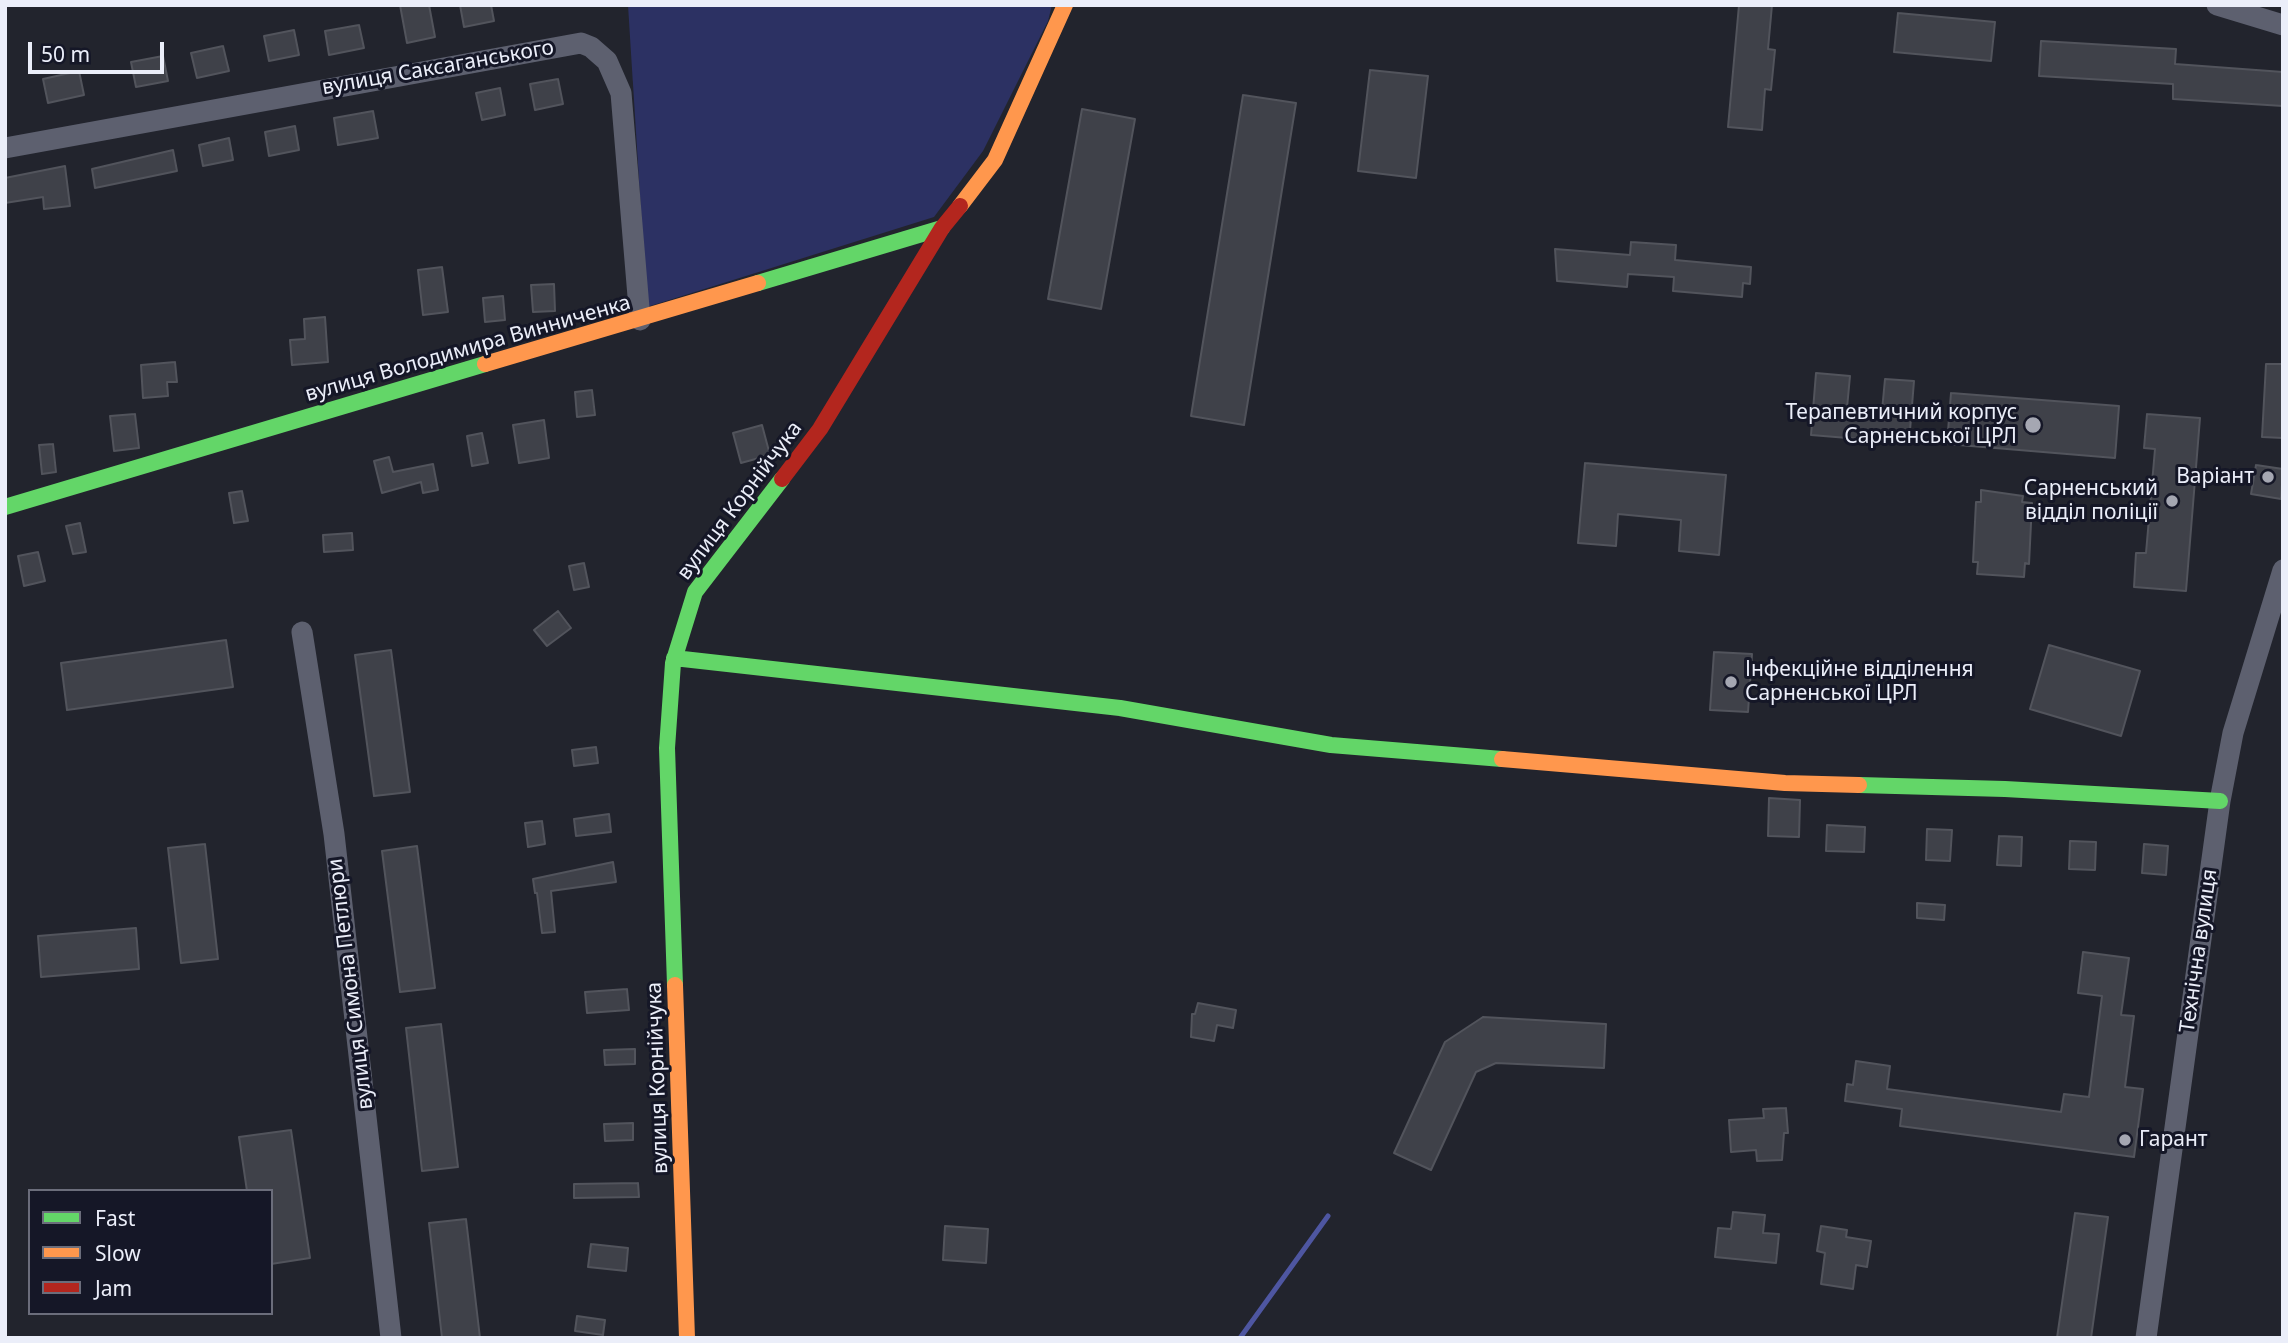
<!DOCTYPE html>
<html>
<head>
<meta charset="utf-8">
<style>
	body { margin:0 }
	#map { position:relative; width:2288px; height:1343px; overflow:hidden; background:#22242d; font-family:"Noto Sans",sans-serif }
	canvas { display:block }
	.frame { position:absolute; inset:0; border:7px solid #ebeef9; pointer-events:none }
	.legend { position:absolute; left:28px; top:1189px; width:245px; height:126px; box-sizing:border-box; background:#151727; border:2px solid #6b6d7b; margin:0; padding:9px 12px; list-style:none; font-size:21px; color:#ebeef9 }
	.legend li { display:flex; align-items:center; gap:14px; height:35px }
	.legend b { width:35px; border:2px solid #6b6d7b }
	.scale { position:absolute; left:28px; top:42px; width:136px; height:32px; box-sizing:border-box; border:4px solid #ebeef9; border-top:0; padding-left:9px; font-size:21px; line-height:24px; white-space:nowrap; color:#ebeef9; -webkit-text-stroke:5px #151727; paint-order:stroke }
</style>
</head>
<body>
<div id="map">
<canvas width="2288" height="1343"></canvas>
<div class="frame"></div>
<ul class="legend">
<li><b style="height:9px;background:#63d668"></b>Fast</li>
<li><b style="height:9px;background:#ff974d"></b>Slow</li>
<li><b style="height:9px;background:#b3261e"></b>Jam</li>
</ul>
<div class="scale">50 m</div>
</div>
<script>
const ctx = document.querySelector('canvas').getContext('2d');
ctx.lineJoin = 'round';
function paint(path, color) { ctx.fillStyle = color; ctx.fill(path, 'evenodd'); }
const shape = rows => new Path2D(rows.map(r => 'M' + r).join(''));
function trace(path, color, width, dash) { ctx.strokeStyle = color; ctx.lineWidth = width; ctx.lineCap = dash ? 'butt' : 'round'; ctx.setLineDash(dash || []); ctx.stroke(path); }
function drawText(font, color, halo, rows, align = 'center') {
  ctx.font = font + ' "Noto Sans",sans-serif'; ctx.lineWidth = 6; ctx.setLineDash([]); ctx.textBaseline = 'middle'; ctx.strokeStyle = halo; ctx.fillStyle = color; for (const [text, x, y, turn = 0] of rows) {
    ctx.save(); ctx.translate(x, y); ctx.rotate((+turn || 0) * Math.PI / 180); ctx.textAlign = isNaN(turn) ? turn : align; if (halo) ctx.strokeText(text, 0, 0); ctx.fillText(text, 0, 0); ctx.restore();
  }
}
paint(shape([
	[628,5,1052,5,1048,21,983,151,934,217,647,307]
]), '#2c3163');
trace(shape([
	[1240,1338,1328,1216]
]), '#4e56a1', 5);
const building = shape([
	[400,5,429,5,435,37,407,43,400,5],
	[460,5,491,5,494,21,464,27,460,5],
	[1739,5,1772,5,1768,49,1775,50,1771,90,1765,89,1762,130,1728,127,1739,5],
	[1898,13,1995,22,1991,61,1894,52,1898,13],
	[359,25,364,48,329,55,325,31,359,25],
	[294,30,299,55,269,61,264,36,294,30],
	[2041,41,2176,49,2175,64,2283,72,2283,106,2173,99,2173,84,2039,76,2041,41],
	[223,46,229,71,197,78,191,53,223,46],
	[163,56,168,81,136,87,131,62,163,56],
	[1370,70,1428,76,1416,178,1358,171,1370,70],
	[79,71,84,95,48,103,43,79,79,71],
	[558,79,563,104,535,110,530,84,558,79],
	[500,88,505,115,482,120,476,93,500,88],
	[1243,95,1296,103,1244,425,1191,416,1243,95],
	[1082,109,1135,119,1101,309,1048,299,1082,109],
	[373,111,378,138,338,145,334,118,373,111],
	[295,126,299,150,269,156,265,132,295,126],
	[229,138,233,160,203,166,199,145,229,138],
	[173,150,177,171,95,188,92,169,173,150],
	[65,166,70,206,44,209,43,197,5,203,5,178,65,166],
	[1631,242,1676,245,1675,260,1751,267,1750,284,1743,283,1742,297,1673,291,1674,277,1628,274,1627,287,1557,281,1555,249,1630,255,1631,242],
	[442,267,448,312,423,315,418,270,442,267],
	[554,284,555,311,533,312,531,285,554,284],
	[503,296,505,320,485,322,483,298,503,296],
	[325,317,328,362,292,365,290,340,305,339,304,319,325,317],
	[175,362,177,382,167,382,168,396,143,398,141,365,175,362],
	[2266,364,2283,364,2283,438,2262,437,2266,364],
	[1816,373,1850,376,1847,408,1882,411,1885,379,1914,381,1909,443,1811,435,1816,373],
	[592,390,595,415,577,417,575,392,592,390],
	[1951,393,2119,406,2115,458,1947,444,1951,393],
	[135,414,139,448,114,451,110,416,135,414],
	[2147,414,2200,418,2186,591,2134,587,2136,553,2146,553,2155,449,2144,448,2147,414],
	[544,420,549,458,519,463,513,425,544,420],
	[762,425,770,455,741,463,733,433,762,425],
	[482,433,488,463,472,466,467,436,482,433],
	[53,444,56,472,42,474,39,445,53,444],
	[389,457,393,472,433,464,438,490,423,493,421,482,382,493,374,461,389,457],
	[1585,463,1726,475,1719,555,1679,551,1681,520,1618,514,1616,546,1578,543,1585,463],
	[2256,465,2283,469,2281,499,2251,494,2256,465],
	[1981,490,2023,496,2022,502,2032,503,2029,564,2025,563,2024,577,1977,574,1978,562,1973,562,1976,502,1981,502,1981,490],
	[242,491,248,521,234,523,229,493,242,491],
	[80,523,86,552,73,554,66,526,80,523],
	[352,533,353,550,324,552,323,535,352,533],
	[38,552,45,581,24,586,18,556,38,552],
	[584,563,589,587,574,590,569,566,584,563],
	[558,611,571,628,547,646,534,630,558,611],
	[226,640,233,687,67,710,61,663,226,640],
	[2049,645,2140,671,2121,736,2030,709,2049,645],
	[391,650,410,792,374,796,355,655,391,650],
	[1714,652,1752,654,1748,712,1710,710,1714,652],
	[596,747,598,763,574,766,572,750,596,747],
	[1769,798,1800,800,1799,837,1768,836,1769,798],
	[609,814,611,832,576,836,574,819,609,814],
	[542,821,545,844,528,847,525,823,542,821],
	[1827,825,1865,827,1864,852,1826,851,1827,825],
	[1927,829,1952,830,1950,861,1926,860,1927,829],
	[1999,836,2022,837,2021,866,1997,865,1999,836],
	[2070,841,2096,842,2095,870,2069,869,2070,841],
	[205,844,218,959,181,963,168,848,205,844],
	[2144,844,2168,846,2166,875,2142,873,2144,844],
	[417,846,435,988,400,992,382,851,417,846],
	[613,862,616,882,551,891,555,932,542,933,537,893,535,893,533,879,613,862],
	[1917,903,1945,905,1944,920,1917,918,1917,903],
	[136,928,139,969,41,977,38,936,136,928],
	[2083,952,2129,958,2121,1015,2134,1016,2125,1087,2143,1089,2134,1157,1900,1126,1902,1109,1845,1101,1847,1084,1853,1085,1856,1061,1890,1066,1887,1089,2061,1112,2064,1094,2089,1097,2102,996,2078,993,2083,952],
	[627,989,629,1010,587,1013,585,992,627,989],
	[1198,1003,1236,1010,1233,1028,1217,1025,1214,1041,1191,1037,1192,1014,1195,1014,1198,1003],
	[1483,1017,1606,1024,1604,1068,1496,1063,1476,1072,1431,1170,1394,1153,1445,1042,1483,1017],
	[441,1024,458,1167,422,1171,406,1028,441,1024],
	[635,1049,635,1064,605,1065,604,1050,635,1049],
	[1786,1108,1788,1133,1784,1133,1782,1160,1757,1161,1756,1150,1731,1152,1729,1120,1764,1118,1763,1109,1786,1108],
	[633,1123,633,1140,605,1141,604,1124,633,1123],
	[291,1130,310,1258,271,1264,271,1191,247,1191,239,1137,291,1130],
	[638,1183,639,1197,574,1198,574,1184,638,1183],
	[1733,1212,1765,1215,1763,1233,1779,1234,1776,1263,1715,1257,1718,1228,1731,1229,1733,1212],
	[2075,1213,2108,1217,2091,1338,2057,1338,2075,1213],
	[466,1219,480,1338,442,1338,429,1223,466,1219],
	[945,1226,988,1229,986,1263,943,1260,945,1226],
	[1821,1226,1847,1230,1846,1237,1871,1241,1867,1267,1856,1265,1853,1289,1821,1284,1825,1253,1817,1251,1821,1226],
	[591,1244,628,1248,626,1271,588,1267,591,1244],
	[577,1316,605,1320,603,1335,575,1331,577,1316]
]);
paint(building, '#3f4149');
trace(building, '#52545c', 2);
trace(shape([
	[2217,5,2283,25],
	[5,148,581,43,591,47,607,61,621,93,640,320],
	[302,632,334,834,391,1338],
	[2146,1338,2220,801,2233,733,2283,570]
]), '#5d606f', 21);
trace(shape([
	[758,283,942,228],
	[5,507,485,364],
	[674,658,1120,708,1331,745,1502,759],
	[1859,785,2005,789,2220,801],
	[675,985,667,748,673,663,695,592,782,479]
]), '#63d668', 16);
trace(shape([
	[960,206,995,160,1065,5],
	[485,364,758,283],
	[1502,759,1785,783,1859,785],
	[675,985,687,1338]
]), '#ff974d', 16);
trace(shape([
	[782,479,820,429,942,228,960,206]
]), '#b3261e', 16);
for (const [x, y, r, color] of [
	[2033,425,9,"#a5a7b2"],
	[2268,477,7,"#a5a7b2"],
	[2172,501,7,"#a5a7b2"],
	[1731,682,7,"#a5a7b2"],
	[2125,1140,7,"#a5a7b2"]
]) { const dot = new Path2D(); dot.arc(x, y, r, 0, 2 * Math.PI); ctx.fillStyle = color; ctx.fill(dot); trace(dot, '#151727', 2.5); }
drawText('21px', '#ebeef9', '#151727', [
	["вулиця Саксаганського",438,68,-10],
	["вулиця Володимира Винниченка",468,349,-16],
	["вулиця Корнійчука",740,501,-53],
	["Технічна вулиця",2199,951,-82],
	["вулиця Симона Петлюри",351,984,-97],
	["вулиця Корнійчука",658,1078,-92]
]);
drawText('21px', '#ebeef9', '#151727', [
	["Терапевтичний корпус",2017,413],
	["Сарненської ЦРЛ",2017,437],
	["Варіант",2254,477],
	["Сарненський",2158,489],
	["відділ поліції",2158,513],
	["Інфекційне відділення",1745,670,"left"],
	["Сарненської ЦРЛ",1745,694,"left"],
	["Гарант",2139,1140,"left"]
], 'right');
</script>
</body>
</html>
